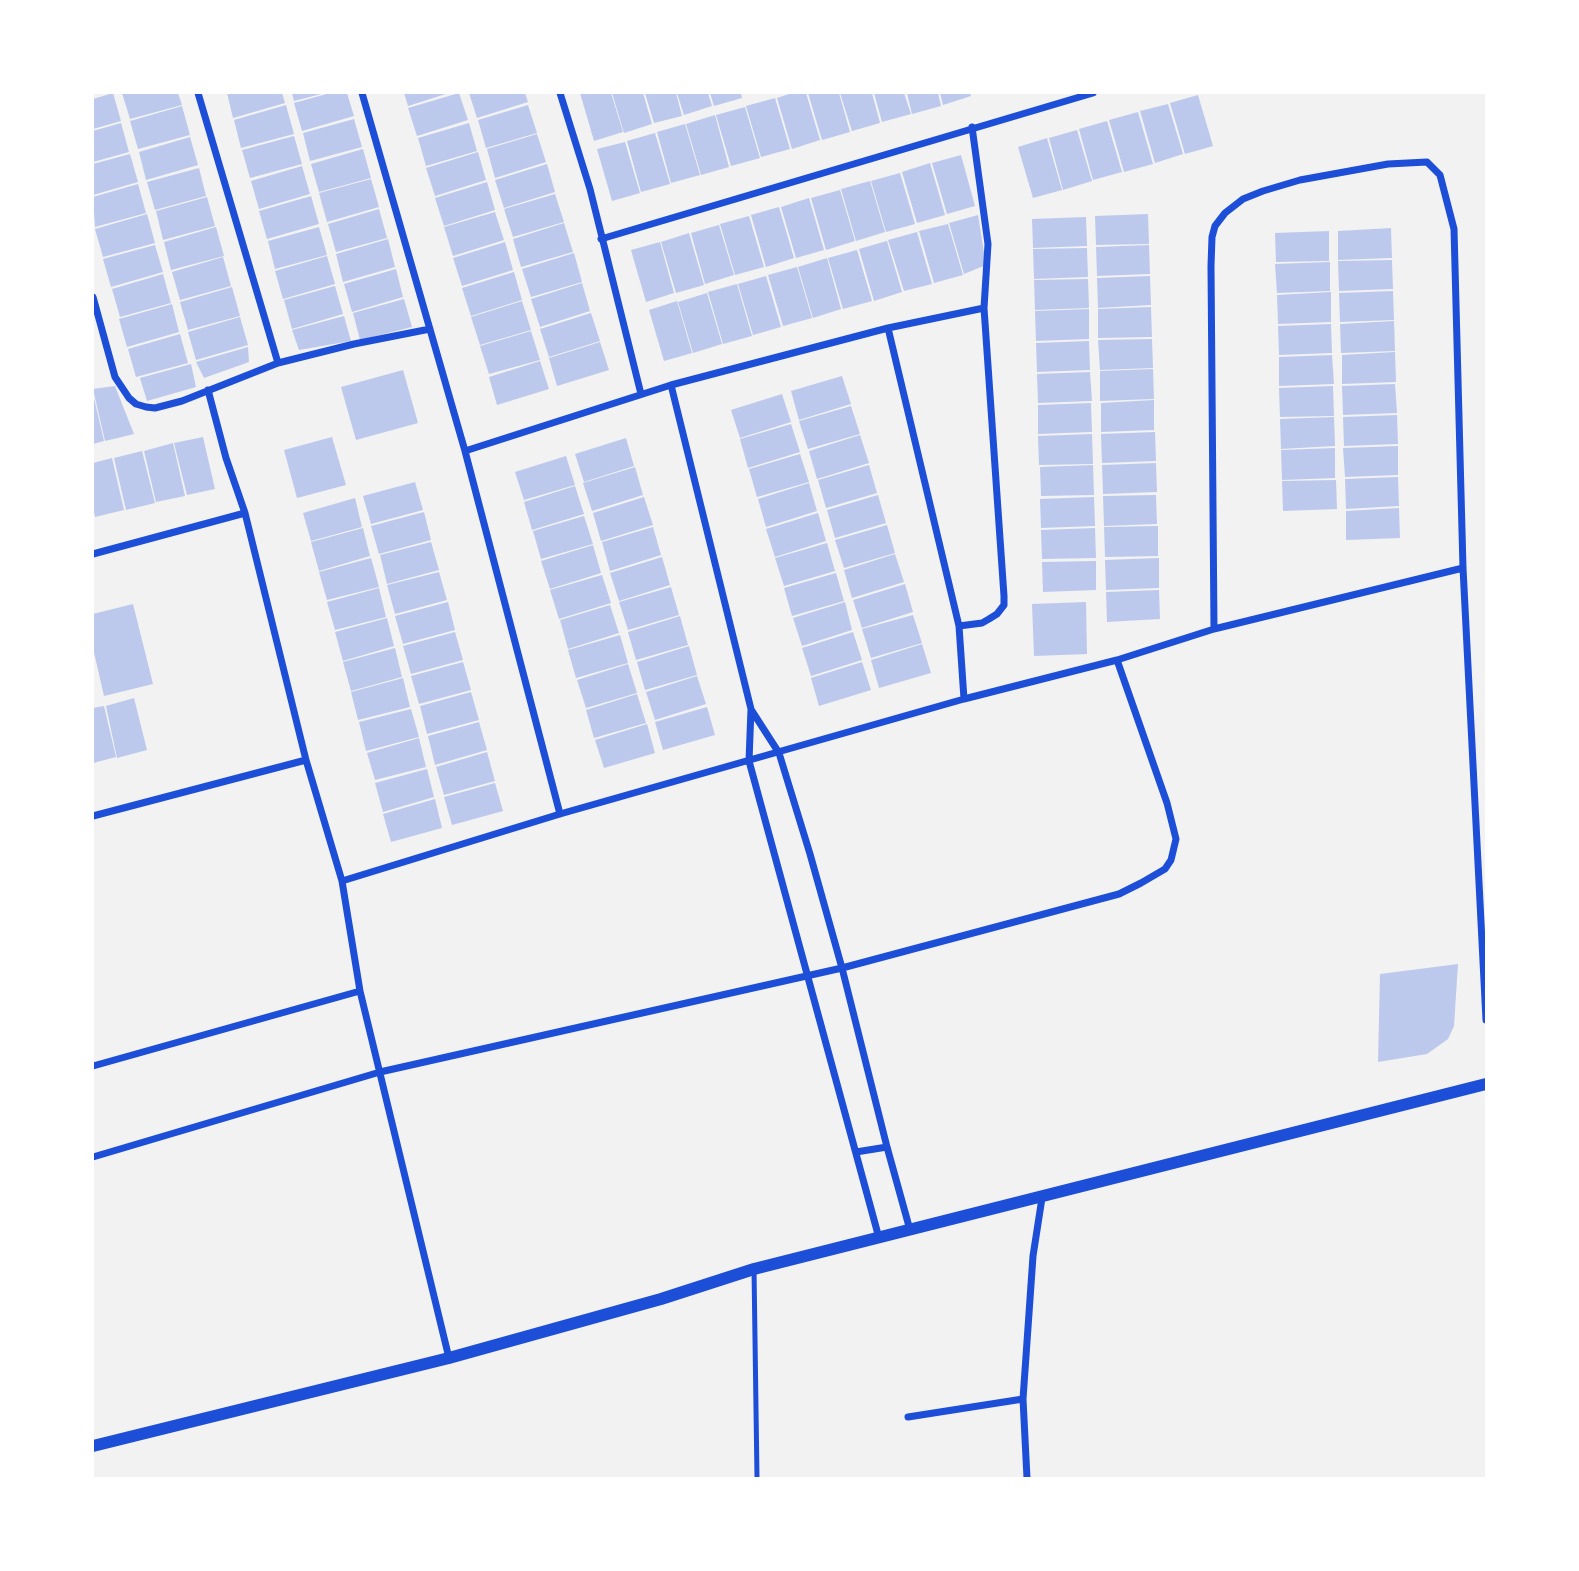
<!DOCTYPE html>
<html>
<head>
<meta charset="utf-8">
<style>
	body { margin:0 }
	#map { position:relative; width:1579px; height:1571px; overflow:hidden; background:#f2f2f2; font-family:Rubik,sans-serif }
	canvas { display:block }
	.frame { position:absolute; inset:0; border:94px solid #fff; pointer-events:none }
</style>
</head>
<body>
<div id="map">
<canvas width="1579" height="1571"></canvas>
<div class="frame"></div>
</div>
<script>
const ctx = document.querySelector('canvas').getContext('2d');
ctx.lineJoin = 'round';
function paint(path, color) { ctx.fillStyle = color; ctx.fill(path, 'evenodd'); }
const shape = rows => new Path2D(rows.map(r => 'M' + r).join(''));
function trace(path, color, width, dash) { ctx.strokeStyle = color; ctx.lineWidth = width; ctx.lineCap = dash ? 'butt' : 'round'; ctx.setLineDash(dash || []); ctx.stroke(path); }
paint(shape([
	[113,93,121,121,93,129,93,99],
	[122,93,178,93,182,105,130,119],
	[227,93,282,93,285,103,233,118],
	[292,93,321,93,321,94,294,101],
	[330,93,347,93,354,116,302,131,294,103],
	[404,93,449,93,408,106],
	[459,93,468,120,417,136,408,108],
	[469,93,525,93,528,102,477,118],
	[580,93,611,93,623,132,594,141],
	[612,93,643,93,652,124,624,133],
	[645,93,676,93,682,116,654,123],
	[677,93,708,93,712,106,684,115],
	[710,93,741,93,742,98,714,106],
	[792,93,806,93,820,140,792,149,777,98],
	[808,93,839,93,850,132,822,140],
	[840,93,872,93,880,123,852,131],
	[874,93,904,93,911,114,882,122],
	[907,93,938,93,941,106,912,114],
	[940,93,970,93,971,96,943,105],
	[1198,95,1213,146,1185,154,1170,103],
	[775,98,790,149,761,157,746,106],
	[1168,104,1183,154,1155,163,1140,111],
	[286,105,294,134,241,148,234,120],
	[528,105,537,133,486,148,478,120],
	[182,106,190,135,138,149,130,121],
	[745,107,760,158,731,166,716,115],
	[1138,112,1153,164,1124,172,1109,120],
	[715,115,729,167,701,175,686,124],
	[354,119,362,147,310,161,303,133],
	[1107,121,1122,172,1093,180,1079,129],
	[121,123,129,152,93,162,93,131],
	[469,123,477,151,426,166,418,138],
	[685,124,700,175,671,183,657,132],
	[1077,130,1092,181,1063,190,1049,138],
	[655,133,670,184,641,192,627,141],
	[537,134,546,162,495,178,487,149],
	[294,136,302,164,250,178,242,150],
	[190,137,198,165,146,180,139,152],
	[1047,138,1062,190,1033,198,1018,147],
	[625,142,640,193,612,201,597,149],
	[363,149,371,178,319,192,311,164],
	[478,152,486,180,435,196,426,168],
	[130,154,138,182,93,195,93,164],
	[961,155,975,206,947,214,932,163],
	[930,163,945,215,917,223,902,172],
	[547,164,555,192,504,208,495,180],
	[302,166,310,194,259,209,251,181],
	[199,168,206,196,155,210,147,182],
	[900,173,915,224,886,232,871,181],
	[371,179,379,207,327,222,319,193],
	[870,181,885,232,856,241,841,189],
	[487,182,495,210,444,226,435,198],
	[138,184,146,213,95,227,93,197],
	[840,190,855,241,826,250,811,198],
	[555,194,564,222,513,237,504,209],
	[311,196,319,224,267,239,259,211],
	[207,197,215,226,163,240,156,211],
	[809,198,824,250,796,258,781,207],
	[779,207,794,258,766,267,751,215],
	[379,209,387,238,336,252,328,224],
	[495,212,504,240,453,256,444,227],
	[147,214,155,243,103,257,95,229],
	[1148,214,1149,244,1096,245,1095,216],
	[978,215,986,265,964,274,949,223],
	[749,216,764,267,735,275,720,224],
	[1086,217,1087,246,1033,248,1032,219],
	[564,223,573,252,521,267,513,239],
	[948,224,963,275,934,283,919,231],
	[719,225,734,275,705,284,691,233],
	[216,227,224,256,171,270,164,242],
	[319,227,327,255,275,269,268,241],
	[1391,228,1392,258,1338,260,1338,231],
	[1329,231,1329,261,1276,262,1275,233],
	[917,232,932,284,904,291,888,240],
	[689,233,704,285,676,293,661,242],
	[388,239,395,267,343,282,336,254],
	[887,241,902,292,874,301,859,249],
	[505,242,513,270,462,286,453,258],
	[660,242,674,293,646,302,631,250],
	[155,245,163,272,111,287,103,259],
	[1149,245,1150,274,1097,276,1096,247],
	[1087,248,1088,277,1034,279,1033,249],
	[857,250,872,301,843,309,828,258],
	[574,253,582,282,531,297,522,269],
	[327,256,335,284,283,299,275,271],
	[223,257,231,286,180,300,172,272],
	[827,258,841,309,813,318,798,267],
	[1392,260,1393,289,1339,291,1338,261],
	[1330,262,1330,291,1277,293,1275,264],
	[797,267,812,318,783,326,768,275],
	[396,269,403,297,352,312,344,284],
	[514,272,522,300,471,316,462,288],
	[163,274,171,303,120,317,112,289],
	[766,276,781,327,753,335,738,284],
	[1150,276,1151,305,1098,308,1097,278],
	[1088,279,1089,308,1035,310,1034,280],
	[582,283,590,311,540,327,531,299],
	[737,284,752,336,723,344,708,292],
	[335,286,343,314,292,329,284,300],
	[232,287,240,316,188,330,180,302],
	[1393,291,1394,320,1340,322,1339,293],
	[1331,292,1331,322,1278,324,1277,295],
	[707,293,722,344,693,353,678,302],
	[404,299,412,327,360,340,353,313],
	[522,301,531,330,480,345,471,317],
	[677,301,692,353,664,361,649,310],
	[172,304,179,332,127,347,119,319],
	[1151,307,1152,337,1098,338,1098,309],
	[1089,309,1089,339,1036,341,1035,311],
	[591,313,600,341,549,357,540,329],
	[344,316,351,341,299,350,292,330],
	[240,317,248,345,196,360,188,332],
	[1394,321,1395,351,1341,353,1340,324],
	[1331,324,1332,353,1279,355,1278,326],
	[531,331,540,360,489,374,480,346],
	[180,334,188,363,136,377,128,349],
	[1152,339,1153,368,1100,370,1098,340],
	[1089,341,1090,370,1037,372,1036,343],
	[600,342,609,370,557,386,549,358],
	[248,347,249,362,204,378,196,362],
	[1395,352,1396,382,1342,384,1342,355],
	[1332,355,1334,384,1279,386,1279,357],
	[540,361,549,389,497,405,489,377],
	[191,364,196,387,147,401,140,378],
	[1153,369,1154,399,1100,401,1100,371],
	[403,370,418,423,356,440,341,387],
	[1090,372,1092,401,1038,403,1037,374],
	[842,376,851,404,799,420,791,391],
	[1395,384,1397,413,1343,415,1342,386],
	[115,386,134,434,105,441,93,389],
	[1333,386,1334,416,1280,417,1279,388],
	[782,394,791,422,740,438,731,410],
	[94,398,104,441,93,444,93,399],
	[1154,400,1154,430,1101,432,1101,403],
	[1091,403,1092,432,1038,434,1038,405],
	[851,406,860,434,808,449,799,421],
	[1397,415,1398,444,1344,446,1343,417],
	[1334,417,1335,446,1281,449,1280,419],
	[791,424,800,452,748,468,740,439],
	[1155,432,1156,461,1102,463,1101,434],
	[1092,434,1093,464,1039,465,1038,436],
	[860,435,869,463,817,479,809,451],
	[203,437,215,489,187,495,174,443],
	[332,437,346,485,297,498,284,450],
	[626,438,634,466,584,482,575,454],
	[173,443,185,496,156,502,144,451],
	[1398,446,1398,475,1345,477,1343,448],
	[1335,448,1335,478,1282,480,1281,450],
	[142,451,155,503,126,510,114,458],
	[800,454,809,482,757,497,749,469],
	[566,456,575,485,524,500,515,472],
	[112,458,124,510,95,517,93,506,93,463],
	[1156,463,1157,492,1103,494,1102,465],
	[869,465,877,493,826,508,818,480],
	[1093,465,1094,495,1041,496,1040,467],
	[635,467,643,495,592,511,583,483],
	[1398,477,1399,506,1346,509,1345,479],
	[1336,480,1337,509,1283,511,1282,481],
	[415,482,423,510,371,524,363,496],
	[809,483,817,511,766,527,758,499],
	[575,486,584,514,532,530,524,502],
	[878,495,886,523,835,538,827,510],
	[1156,495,1157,524,1104,526,1103,496],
	[644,497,653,525,601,541,593,513],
	[1094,497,1095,526,1041,528,1040,499],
	[355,498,362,527,311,541,303,513],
	[1399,508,1400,538,1346,540,1346,511],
	[424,512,431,540,379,554,371,526],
	[818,513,826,541,775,557,766,529],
	[584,516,593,544,541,559,533,531],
	[887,525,895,553,844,568,835,540],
	[1158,526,1158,556,1105,557,1104,527],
	[653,527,661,555,610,571,602,542],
	[363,528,370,556,319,571,311,542],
	[1095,528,1096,558,1042,559,1041,530],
	[431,542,439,570,387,584,380,555],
	[827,543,835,571,784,586,775,558],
	[593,545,601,573,550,589,541,561],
	[895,554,904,582,852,598,844,570],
	[662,557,670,585,619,601,610,573],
	[371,558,379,587,327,600,319,572],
	[1159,558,1159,588,1106,590,1105,560],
	[1096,561,1096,590,1043,592,1042,562],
	[439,572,447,600,395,614,387,585],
	[836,573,844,601,792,616,784,588],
	[602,575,611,603,559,619,550,590],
	[905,584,913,612,862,628,853,600],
	[671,587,679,615,628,630,619,602],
	[379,588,386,617,335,630,327,602],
	[1159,590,1160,619,1107,622,1106,592],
	[448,602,455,630,403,644,395,616],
	[845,602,852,630,802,646,793,618],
	[1086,602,1087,654,1034,656,1032,604],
	[133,604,153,684,104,696,93,648,93,614],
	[610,605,619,633,568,649,560,620],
	[913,615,922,643,871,658,862,629],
	[680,616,688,645,636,660,628,632],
	[387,618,394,646,343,661,335,632],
	[455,632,463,660,411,674,403,646],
	[853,632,862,660,811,676,802,648],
	[620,635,628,663,576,678,568,650],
	[922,644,931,673,879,688,871,660],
	[689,646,697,675,645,690,637,662],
	[395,648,402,677,351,691,343,662],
	[463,662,471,690,419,704,411,676],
	[862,662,871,690,819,706,811,678],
	[628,664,637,693,586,708,577,680],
	[697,676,706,704,655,720,646,692],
	[403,678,410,707,358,720,351,692],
	[471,692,479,720,427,734,420,706],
	[637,694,646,723,594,738,586,710],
	[134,698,147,750,117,758,106,706],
	[104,706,116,757,93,763,93,708],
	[707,707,715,735,663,750,655,722],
	[411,709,419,737,366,751,359,722],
	[479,722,487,750,435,765,428,736],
	[647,724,655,753,604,768,595,740],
	[419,738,426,767,375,780,367,753],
	[487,752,495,781,444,795,436,767],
	[427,769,434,797,383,812,375,783],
	[495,783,503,811,452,825,444,797],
	[435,799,442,828,391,842,383,814],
	[1458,964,1454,1026,1448,1039,1427,1054,1378,1062,1380,974]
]), '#bdc9ec');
trace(shape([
	[754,1269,757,1478]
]), '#1d4ed8', 5);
trace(shape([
	[198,93,278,363],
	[362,93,465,451,560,814],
	[560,93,590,189,641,394],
	[601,239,1093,93],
	[93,297,115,377,129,398,136,404,146,407,155,408,182,401,278,363,354,344,430,329],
	[888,328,959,626,964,699],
	[671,385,751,709,749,761,879,1238],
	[208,390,226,458,245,513,306,760,342,881,360,991,449,1358],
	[465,451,671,385,888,328,984,308],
	[93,554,245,513],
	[959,626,982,623,989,619,997,614,1004,605,1004,596,984,308,988,244,972,127],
	[1214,629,1211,266,1212,237,1215,226,1225,213,1243,199,1263,191,1300,180,1388,164,1427,162,1440,175,1454,229,1463,568,1486,1020],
	[752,711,779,753,810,854,842,968,887,1147,910,1230],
	[93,816,306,760],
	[342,881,560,814,964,699,1117,660,1214,629,1463,568],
	[93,1066,360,991],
	[856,1152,887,1147],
	[93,1157,380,1072,842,968,1119,894,1141,883,1165,869,1171,860,1176,839,1167,803,1117,660],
	[908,1417,1023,1399],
	[1027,1478,1023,1399,1033,1256,1042,1198]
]), '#1d4ed8', 7);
trace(shape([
	[93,1446,449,1358,661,1299,754,1269,1486,1084]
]), '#1d4ed8', 12);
</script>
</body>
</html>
